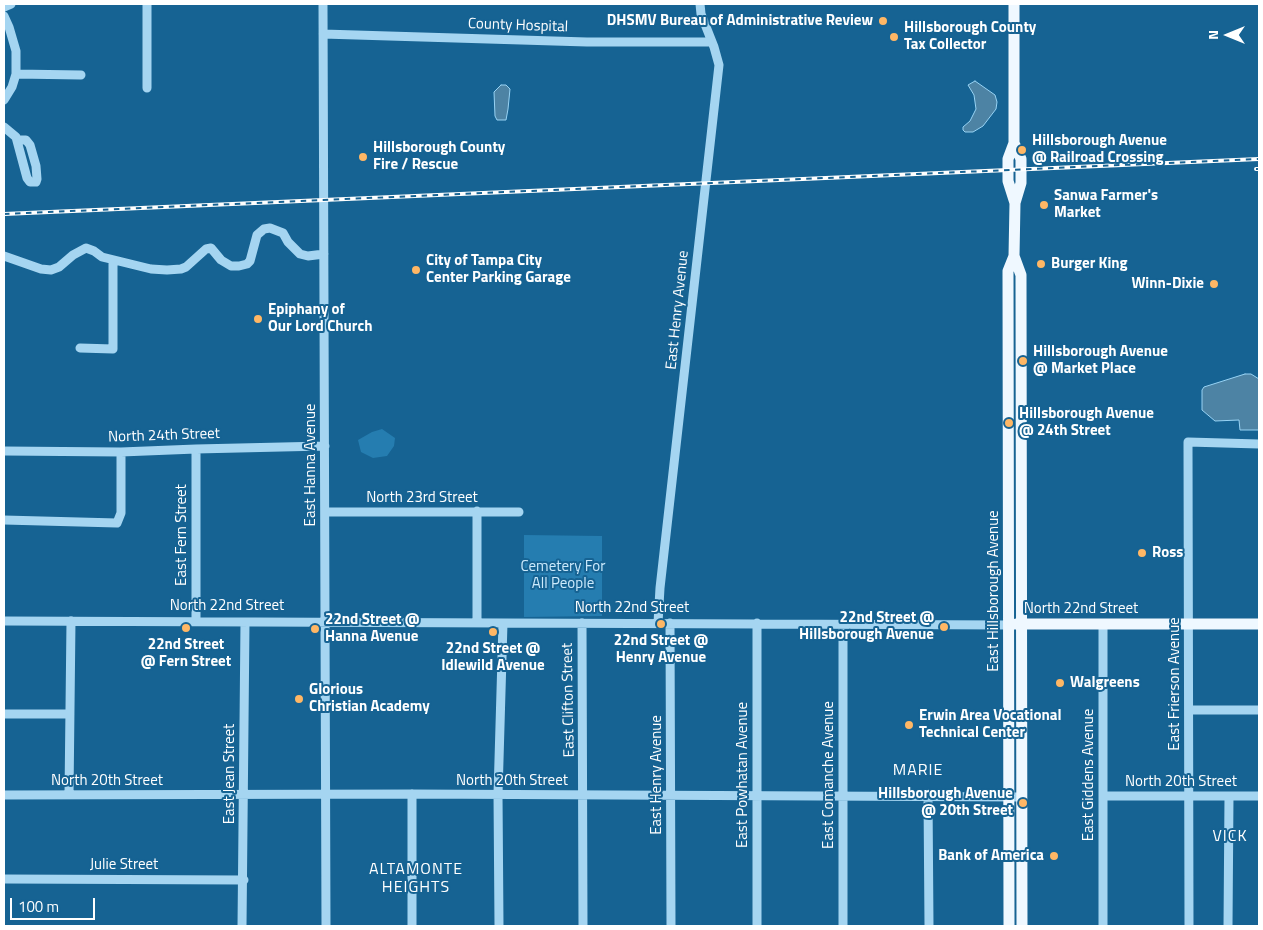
<!DOCTYPE html>
<html>
<head>
<meta charset="utf-8">
<style>
	body { margin:0 }
	#map { position:relative; width:1263px; height:930px; overflow:hidden; background:#166393; font-family:"Titillium Web",sans-serif }
	canvas { display:block }
	.frame { position:absolute; inset:0; border:5px solid #fff; pointer-events:none }
	.north { position:absolute; left:1203px; top:10px; width:50px; height:50px; -webkit-text-stroke:4px #166393; paint-order:stroke; rotate:270deg; font-size:14px; font-weight:700; line-height:20px; text-align:center; color:#fff }
	.north::after { content:''; display:block; margin:auto; width:18px; height:22px; background:#fff; clip-path:polygon(50% 0,100% 100%,50% 72%,0 100%) }
	.scale { position:absolute; left:10px; top:898px; width:85px; height:22px; box-sizing:border-box; border:2px solid #fff; border-top:0; padding-left:6px; font-size:15px; line-height:18px; white-space:nowrap; color:#fff; -webkit-text-stroke:4px #166393; paint-order:stroke }
</style>
</head>
<body>
<div id="map">
<canvas width="1263" height="930"></canvas>
<div class="frame"></div>
<div class="north">N</div>
<div class="scale">100 m</div>
</div>
<script>
const ctx = document.querySelector('canvas').getContext('2d');
ctx.lineJoin = 'round';
function paint(path, color) { ctx.fillStyle = color; ctx.fill(path, 'evenodd'); }
const shape = rows => new Path2D(rows.map(r => 'M' + r).join(''));
function trace(path, color, width, dash) { ctx.strokeStyle = color; ctx.lineWidth = width; ctx.lineCap = dash ? 'butt' : 'round'; ctx.setLineDash(dash || []); ctx.stroke(path); }
function drawText(font, color, halo, rows, align = 'center') {
  ctx.font = font + ' "Titillium Web",sans-serif'; ctx.lineWidth = 4; ctx.setLineDash([]); ctx.textBaseline = 'middle'; ctx.strokeStyle = halo; ctx.fillStyle = color; for (const [text, x, y, turn = 0] of rows) {
    ctx.save(); ctx.translate(x, y); ctx.rotate((+turn || 0) * Math.PI / 180); ctx.textAlign = isNaN(turn) ? turn : align; if (halo) ctx.strokeText(text, 0, 0); ctx.fillText(text, 0, 0); ctx.restore();
  }
}
paint(shape([
	[382,429,395,438,394,446,387,456,373,458,361,452,358,440,372,432],
	[524,535,602,536,602,616,524,617]
]), '#257db0');
const water = shape([
	[975,81,995,95,997,102,996,109,983,126,973,132,965,132,963,130,963,127,970,121,976,109,974,95,968,85,975,81],
	[501,85,506,85,510,89,508,109,506,120,497,120,495,116,494,92,501,85],
	[1245,374,1251,374,1259,379,1259,430,1240,430,1239,420,1215,421,1202,410,1202,390,1204,387,1245,374]
]);
paint(water, '#4d83a4');
trace(water, '#98d3f4', 1);
trace(shape([
	[147,4,147,88],
	[323,4,326,926],
	[4,7,11,4],
	[4,16,9,27,16,51,16,74,12,87,4,100],
	[323,34,587,42,711,42],
	[16,74,81,75],
	[4,127,16,137,27,178,30,182,36,182,37,179,36,166,30,145,26,140,17,140],
	[4,256,41,269,51,270,59,267,73,255,86,248,94,251,102,257,151,269,167,270,181,269,186,267,206,249,211,248,221,260,231,266,239,266,247,264,250,261,257,235,264,229,270,228,283,233,288,242,300,254,308,256,324,254],
	[80,348,113,349,113,260],
	[196,449,196,621],
	[4,451,121,452,196,449,325,446],
	[325,512,519,512],
	[4,520,117,523,121,513,121,452],
	[4,621,1009,625],
	[477,623,477,511],
	[582,623,583,926],
	[658,623,660,588,719,65,714,47,701,14,700,4],
	[670,623,671,926],
	[1103,624,1103,926],
	[1189,710,1259,710],
	[4,714,70,714],
	[4,795,412,794,1021,797],
	[69,795,71,621],
	[928,796,929,926],
	[1103,796,1259,796],
	[4,879,244,880],
	[242,926,245,622],
	[412,926,412,794],
	[499,926,498,794,503,623],
	[757,926,757,623],
	[843,926,843,624],
	[1189,926,1188,442,1259,444],
	[1228,926,1229,796]
]), '#a5d5f1', 9);
trace(shape([
	[1014,4,1014,143,1008,159,1008,181,1015,203,1014,256,1021,275,1022,926],
	[1014,143,1021,159,1021,183,1015,203],
	[1016,624,1259,624],
	[1009,926,1008,271,1014,256]
]), '#eff8ff', 11);
const rail = shape([
	[1256,169,1259,169],
	[4,214,1259,159]
]);
trace(rail, '#fff', 4);
trace(rail, '#166393', 2, [5.5]);
for (const [x, y, r, color] of [
	[883,21,5,"#ffb765"],
	[894,37,5,"#ffb765"],
	[1022,150,5,"#ffb765"],
	[363,157,5,"#ffb765"],
	[1044,205,5,"#ffb765"],
	[1041,264,5,"#ffb765"],
	[416,270,5,"#ffb765"],
	[1214,284,5,"#ffb765"],
	[258,319,5,"#ffb765"],
	[1023,361,5,"#ffb765"],
	[1009,423,5,"#ffb765"],
	[1142,553,5,"#ffb765"],
	[661,624,5,"#ffb765"],
	[944,627,5,"#ffb765"],
	[186,628,5,"#ffb765"],
	[315,629,5,"#ffb765"],
	[493,632,5,"#ffb765"],
	[1060,683,5,"#ffb765"],
	[299,699,5,"#ffb765"],
	[909,725,5,"#ffb765"],
	[1023,803,5,"#ffb765"],
	[1054,856,5,"#ffb765"]
]) { const dot = new Path2D(); dot.arc(x, y, r, 0, 2 * Math.PI); ctx.fillStyle = color; ctx.fill(dot); trace(dot, '#166393', 2); }
drawText('bold 15px', '#fff', '#166393', [
	["DHSMV Bureau of Administrative Review",873,21,"right"],
	["Hillsborough County",904,28],
	["Tax Collector",904,45],
	["Hillsborough Avenue",1032,141],
	["@ Railroad Crossing",1032,158],
	["Hillsborough County",373,148],
	["Fire / Rescue",373,165],
	["Sanwa Farmer's",1054,196],
	["Market",1054,213],
	["City of Tampa City",426,261],
	["Center Parking Garage",426,278],
	["Burger King",1051,264],
	["Winn-Dixie",1204,284,"right"],
	["Epiphany of",268,310],
	["Our Lord Church",268,327],
	["Hillsborough Avenue",1033,352],
	["@ Market Place",1033,369],
	["Hillsborough Avenue",1019,414],
	["@ 24th Street",1019,431],
	["Ross",1152,553],
	["22nd Street @",934,618,"right"],
	["Hillsborough Avenue",934,635,"right"],
	["22nd Street @",325,620],
	["Hanna Avenue",325,637],
	["22nd Street @",661,641,"center"],
	["Henry Avenue",661,658,"center"],
	["22nd Street",186,645,"center"],
	["@ Fern Street",186,662,"center"],
	["22nd Street @",493,649,"center"],
	["Idlewild Avenue",493,666,"center"],
	["Walgreens",1070,683],
	["Glorious",309,690],
	["Christian Academy",309,707],
	["Erwin Area Vocational",919,716],
	["Technical Center",919,733],
	["Hillsborough Avenue",1013,794,"right"],
	["@ 20th Street",1013,811,"right"],
	["Bank of America",1044,856,"right"]
], 'left');
drawText('15px', '#fff', '#166393', [
	["County Hospital",518,26,2],
	["East Henry Avenue",678,310,-84],
	["North 24th Street",164,436,-2],
	["East Hanna Avenue",311,465,-90],
	["North 23rd Street",422,498],
	["East Fern Street",182,535,-90],
	["East Hillsborough Avenue",994,591,-90],
	["North 22nd Street",227,606],
	["North 22nd Street",632,608],
	["North 22nd Street",1081,609],
	["East Frierson Avenue",1175,684,-90],
	["East Clifton Street",569,700,-91],
	["East Jean Street",230,774,-90],
	["East Henry Avenue",657,775,-90],
	["East Powhatan Avenue",743,775,-90],
	["East Comanche Avenue",829,775,-90],
	["East Giddens Avenue",1089,775,-90],
	["North 20th Street",107,781],
	["North 20th Street",512,781],
	["North 20th Street",1181,782],
	["Julie Street",124,865]
]);
drawText('15px', '#cceafc', '#166393', [
	["Cemetery For",563,567],
	["All People",563,584]
]);
ctx.letterSpacing = '1px';
drawText('16px', '#fff', '#166393', [
	["MARIE",918,771],
	["VICK",1230,837],
	["ALTAMONTE",416,870],
	["HEIGHTS",416,888]
]);
ctx.letterSpacing = '0px';
</script>
</body>
</html>
